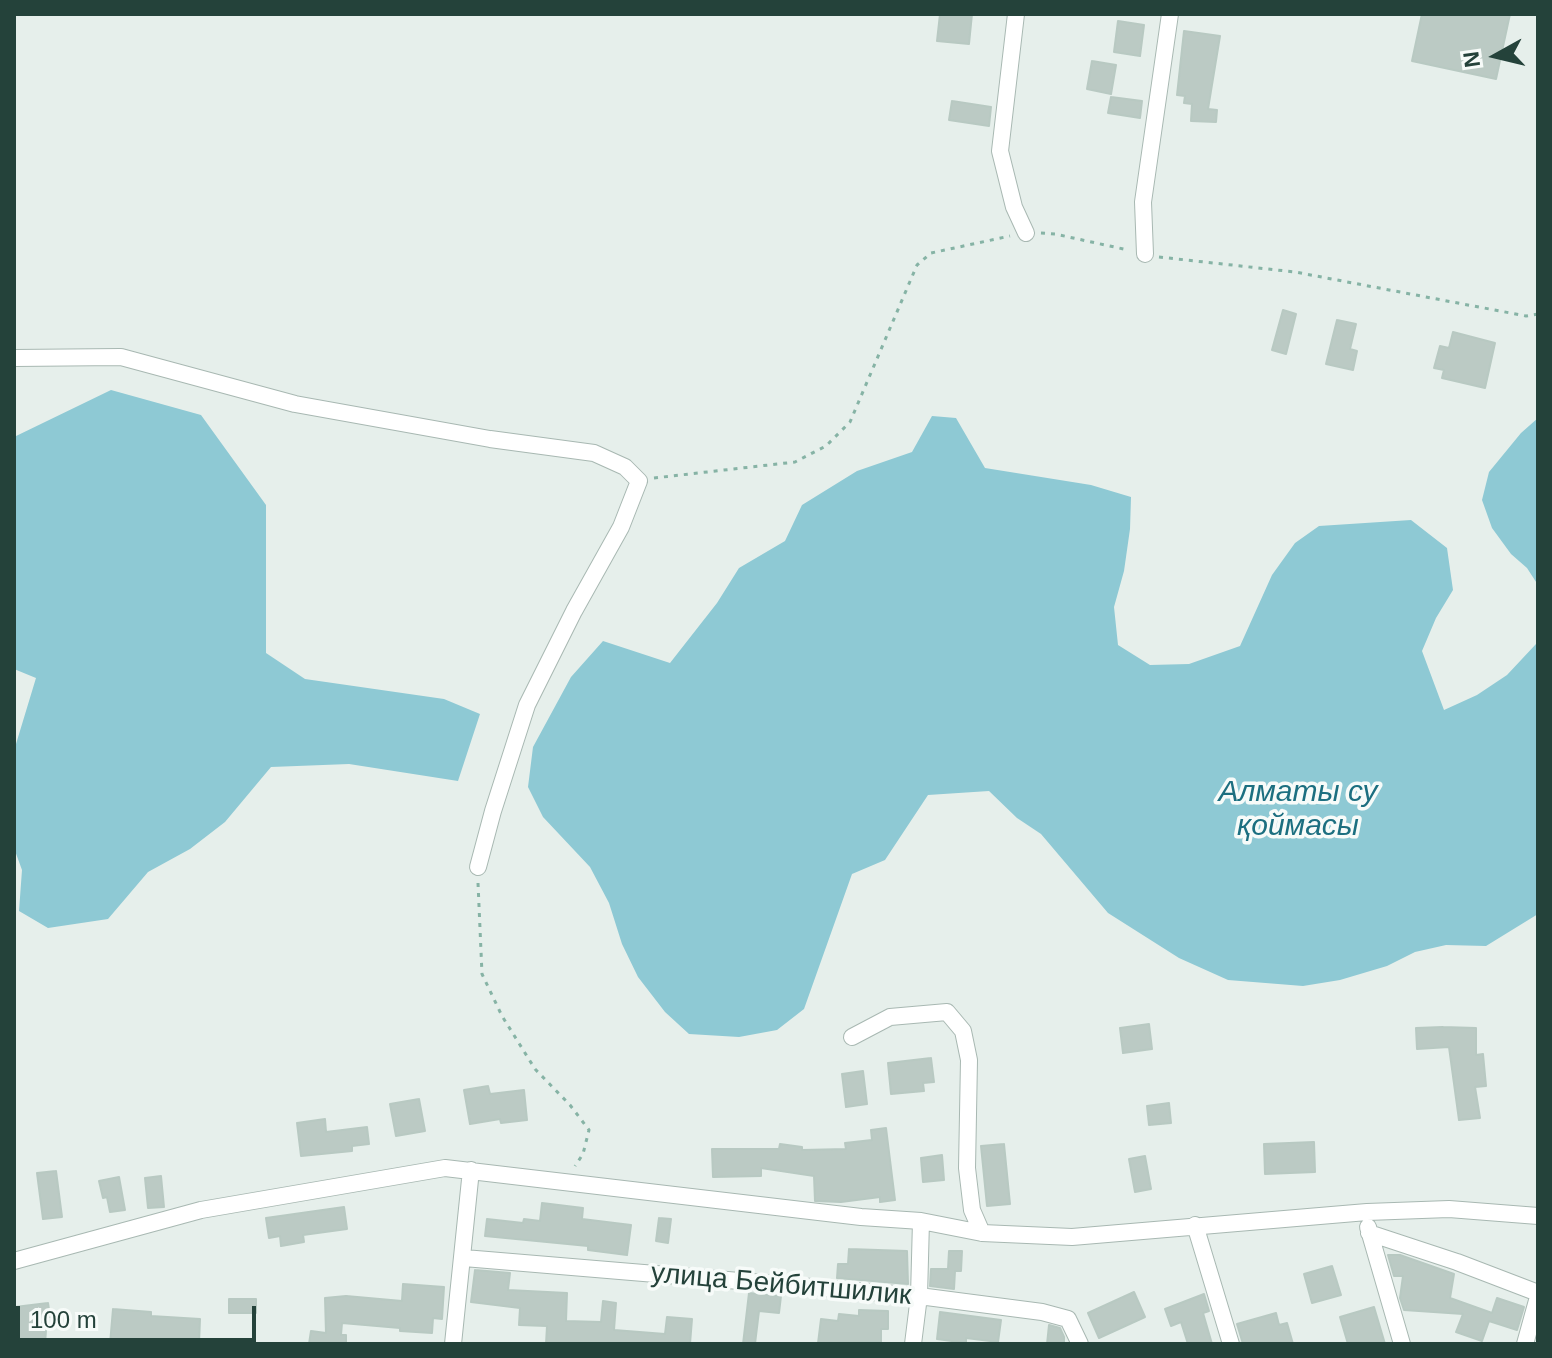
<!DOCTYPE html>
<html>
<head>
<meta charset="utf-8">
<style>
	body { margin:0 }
	#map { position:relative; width:1552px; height:1358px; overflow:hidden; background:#e6efeb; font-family:Helvetica,sans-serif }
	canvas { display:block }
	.frame { position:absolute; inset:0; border:16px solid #24423a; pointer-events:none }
	.north { position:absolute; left:1456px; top:16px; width:80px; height:80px; -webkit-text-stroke:6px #f7fbf9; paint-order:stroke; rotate:262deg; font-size:22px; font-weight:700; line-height:32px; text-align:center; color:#24423a }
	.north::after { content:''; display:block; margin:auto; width:28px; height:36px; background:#24423a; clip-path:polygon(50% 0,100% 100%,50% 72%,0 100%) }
	.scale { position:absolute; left:16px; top:1306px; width:240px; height:36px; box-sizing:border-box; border:4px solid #24423a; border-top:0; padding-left:10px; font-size:24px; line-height:28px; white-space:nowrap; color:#24423a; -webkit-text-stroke:6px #f7fbf9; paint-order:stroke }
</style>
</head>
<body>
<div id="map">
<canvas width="1552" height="1358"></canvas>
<div class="frame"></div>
<div class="north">N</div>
<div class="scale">100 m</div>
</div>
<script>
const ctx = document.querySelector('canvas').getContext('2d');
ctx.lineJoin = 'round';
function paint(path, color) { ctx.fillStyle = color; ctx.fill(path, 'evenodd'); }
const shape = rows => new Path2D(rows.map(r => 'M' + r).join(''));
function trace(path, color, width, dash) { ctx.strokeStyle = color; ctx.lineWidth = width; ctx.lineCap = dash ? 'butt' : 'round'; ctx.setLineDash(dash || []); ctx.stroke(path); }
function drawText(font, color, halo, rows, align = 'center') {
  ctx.font = font + ' Helvetica,sans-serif'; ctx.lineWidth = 7; ctx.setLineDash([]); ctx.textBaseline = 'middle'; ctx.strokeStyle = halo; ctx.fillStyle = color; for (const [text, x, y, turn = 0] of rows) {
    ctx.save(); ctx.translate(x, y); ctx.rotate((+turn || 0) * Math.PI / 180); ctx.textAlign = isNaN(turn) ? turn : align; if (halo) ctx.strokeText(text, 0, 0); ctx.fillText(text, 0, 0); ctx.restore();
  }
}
paint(shape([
	[111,390,201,415,266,505,266,653,305,679,444,699,480,714,458,781,349,764,271,767,225,822,190,849,148,872,108,919,48,928,19,911,22,870,14,848,16,744,36,678,14,669,14,437],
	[932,416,956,418,985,468,1091,485,1131,497,1130,529,1124,571,1114,607,1118,645,1150,665,1189,664,1240,646,1272,575,1295,543,1319,526,1411,520,1447,548,1453,590,1436,618,1422,651,1444,710,1477,695,1507,675,1536,644,1538,619,1538,914,1486,946,1446,945,1415,952,1387,966,1340,980,1303,986,1228,980,1179,958,1108,913,1041,834,1017,818,989,791,928,795,885,860,852,874,804,1009,777,1030,739,1037,689,1034,665,1012,638,977,622,944,609,903,590,867,543,817,528,787,533,747,571,677,603,641,670,663,717,603,739,568,785,541,802,505,857,471,912,452],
	[1538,418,1538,585,1527,568,1511,554,1492,528,1482,500,1489,472,1521,433]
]), '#8ec9d4');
const building = shape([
	[940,14,972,14,969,44,937,41,940,14],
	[1422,14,1510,14,1496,79,1412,61,1422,14],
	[1118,21,1144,25,1140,56,1114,52,1118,21],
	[1184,31,1220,36,1208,109,1217,110,1216,122,1191,121,1192,104,1184,103,1185,96,1177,95,1184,31],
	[1092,61,1116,65,1111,94,1087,89,1092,61],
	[1111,97,1142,101,1140,118,1108,113,1111,97],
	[952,101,991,107,989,126,949,120,952,101],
	[1283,310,1296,314,1286,354,1272,350,1283,310],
	[1337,320,1356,324,1350,349,1357,351,1353,370,1326,364,1337,320],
	[1453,332,1495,343,1485,388,1442,378,1444,370,1434,368,1440,346,1449,348,1453,332],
	[1149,1024,1152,1049,1123,1053,1120,1028,1149,1024],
	[1443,1027,1476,1028,1476,1055,1483,1054,1486,1086,1475,1087,1480,1118,1459,1120,1449,1047,1417,1049,1416,1028,1443,1027],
	[931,1058,934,1082,923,1083,924,1091,891,1094,888,1063,931,1058],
	[863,1071,867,1104,846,1107,842,1074,863,1071],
	[488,1086,490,1094,524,1090,527,1120,501,1123,500,1119,470,1124,464,1090,488,1086],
	[419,1099,425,1131,396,1136,390,1104,419,1099],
	[1169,1103,1171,1123,1149,1125,1147,1106,1169,1103],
	[325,1119,326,1132,367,1127,369,1144,352,1146,352,1151,301,1156,297,1123,325,1119],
	[886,1128,895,1200,880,1202,880,1197,841,1202,815,1201,814,1176,761,1168,761,1176,713,1177,712,1149,779,1149,780,1144,802,1147,802,1150,846,1149,845,1143,872,1140,871,1130,886,1128],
	[1314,1142,1315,1172,1265,1174,1264,1144,1314,1142],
	[1004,1144,1010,1204,987,1206,981,1146,1004,1144],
	[942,1155,944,1180,923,1182,921,1158,942,1155],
	[1145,1156,1151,1189,1135,1192,1129,1159,1145,1156],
	[56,1171,62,1217,43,1219,37,1173,56,1171],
	[161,1176,164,1207,148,1208,145,1178,161,1176],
	[119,1177,125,1210,110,1212,107,1197,103,1198,99,1181,119,1177],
	[542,1203,583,1208,582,1219,631,1225,627,1255,588,1250,588,1246,485,1236,487,1219,523,1223,524,1219,540,1221,542,1203],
	[344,1207,347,1229,303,1235,304,1242,281,1246,280,1236,269,1238,266,1218,344,1207],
	[659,1218,671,1219,668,1243,656,1241,659,1218],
	[849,1249,907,1251,908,1284,837,1278,838,1264,848,1264,849,1249],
	[949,1251,962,1251,961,1271,955,1271,954,1289,930,1286,931,1269,948,1269,949,1251],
	[1388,1255,1400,1255,1454,1274,1450,1298,1492,1313,1497,1298,1524,1307,1517,1330,1489,1321,1482,1341,1456,1332,1463,1314,1404,1310,1400,1298,1403,1276,1394,1276,1388,1255],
	[1332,1266,1341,1295,1312,1303,1304,1274,1332,1266],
	[475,1270,510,1273,508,1290,567,1293,566,1321,601,1322,603,1301,616,1303,614,1330,665,1334,667,1317,692,1319,690,1344,546,1344,547,1326,519,1325,520,1308,471,1302,475,1270],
	[403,1284,444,1287,442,1319,433,1318,432,1333,400,1331,400,1328,342,1323,341,1335,346,1335,346,1344,309,1344,311,1331,326,1333,325,1298,346,1296,402,1301,403,1284],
	[1134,1292,1145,1317,1099,1338,1088,1313,1134,1292],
	[749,1293,781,1296,779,1313,759,1311,755,1344,743,1344,749,1293],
	[1204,1294,1209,1311,1203,1313,1212,1344,1188,1344,1181,1322,1171,1326,1165,1309,1204,1294],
	[229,1299,256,1299,256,1313,229,1313,229,1299],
	[48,1303,50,1317,47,1317,45,1344,14,1344,14,1329,17,1330,15,1307,48,1303],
	[1374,1307,1385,1344,1348,1344,1340,1317,1374,1307],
	[113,1309,151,1312,151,1316,200,1319,199,1344,129,1340,128,1344,110,1344,113,1309],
	[859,1310,888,1311,888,1329,881,1329,881,1342,818,1343,821,1319,838,1321,839,1314,859,1316,859,1310],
	[940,1312,1001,1320,998,1342,966,1338,966,1343,937,1339,940,1312],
	[1276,1313,1279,1325,1287,1323,1293,1344,1243,1344,1237,1324,1276,1313],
	[1049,1325,1060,1328,1064,1337,1064,1344,1047,1344,1049,1325]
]);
paint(building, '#bbcac4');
trace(building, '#b8c9c2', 2);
const minor = shape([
	[1016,14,1000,151,1014,207,1026,233],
	[1145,254,1143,202,1170,14],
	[14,358,121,357,295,404,490,439,594,453,625,467,639,481,621,527,574,611,527,705,493,811,478,867],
	[852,1037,890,1017,947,1012,963,1031,969,1060,967,1168,972,1210,982,1233],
	[1195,1225,1231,1344],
	[1368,1227,1402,1344],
	[1369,1233,1457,1262,1538,1293],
	[464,1258,919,1296,1042,1312,1068,1319,1080,1344],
	[14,1261,201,1210,445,1168,861,1217,921,1221,982,1233,1072,1237,1367,1212,1449,1209,1538,1216],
	[453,1344,471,1170],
	[913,1344,919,1296,921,1221],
	[1525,1344,1538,1297]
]);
trace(minor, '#a8b8b2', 18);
trace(shape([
	[1041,233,1055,234,1128,250],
	[1159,257,1295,272,1526,316,1538,314],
	[654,478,795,462,826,446,850,422,917,265,931,253,1010,236],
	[478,883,482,974,502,1016,535,1069,570,1105,589,1130,583,1154,575,1166]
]), '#86b3a5', 3, [4, 6]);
trace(minor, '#fff', 16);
drawText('28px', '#24423a', '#f7fbf9', [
	["улица Бейбитшилик",781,1285,5]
]);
drawText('italic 30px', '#1c6f80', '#f7fbf9', [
	["Алматы су",1298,793],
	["қоймасы",1298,827]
]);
</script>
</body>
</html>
